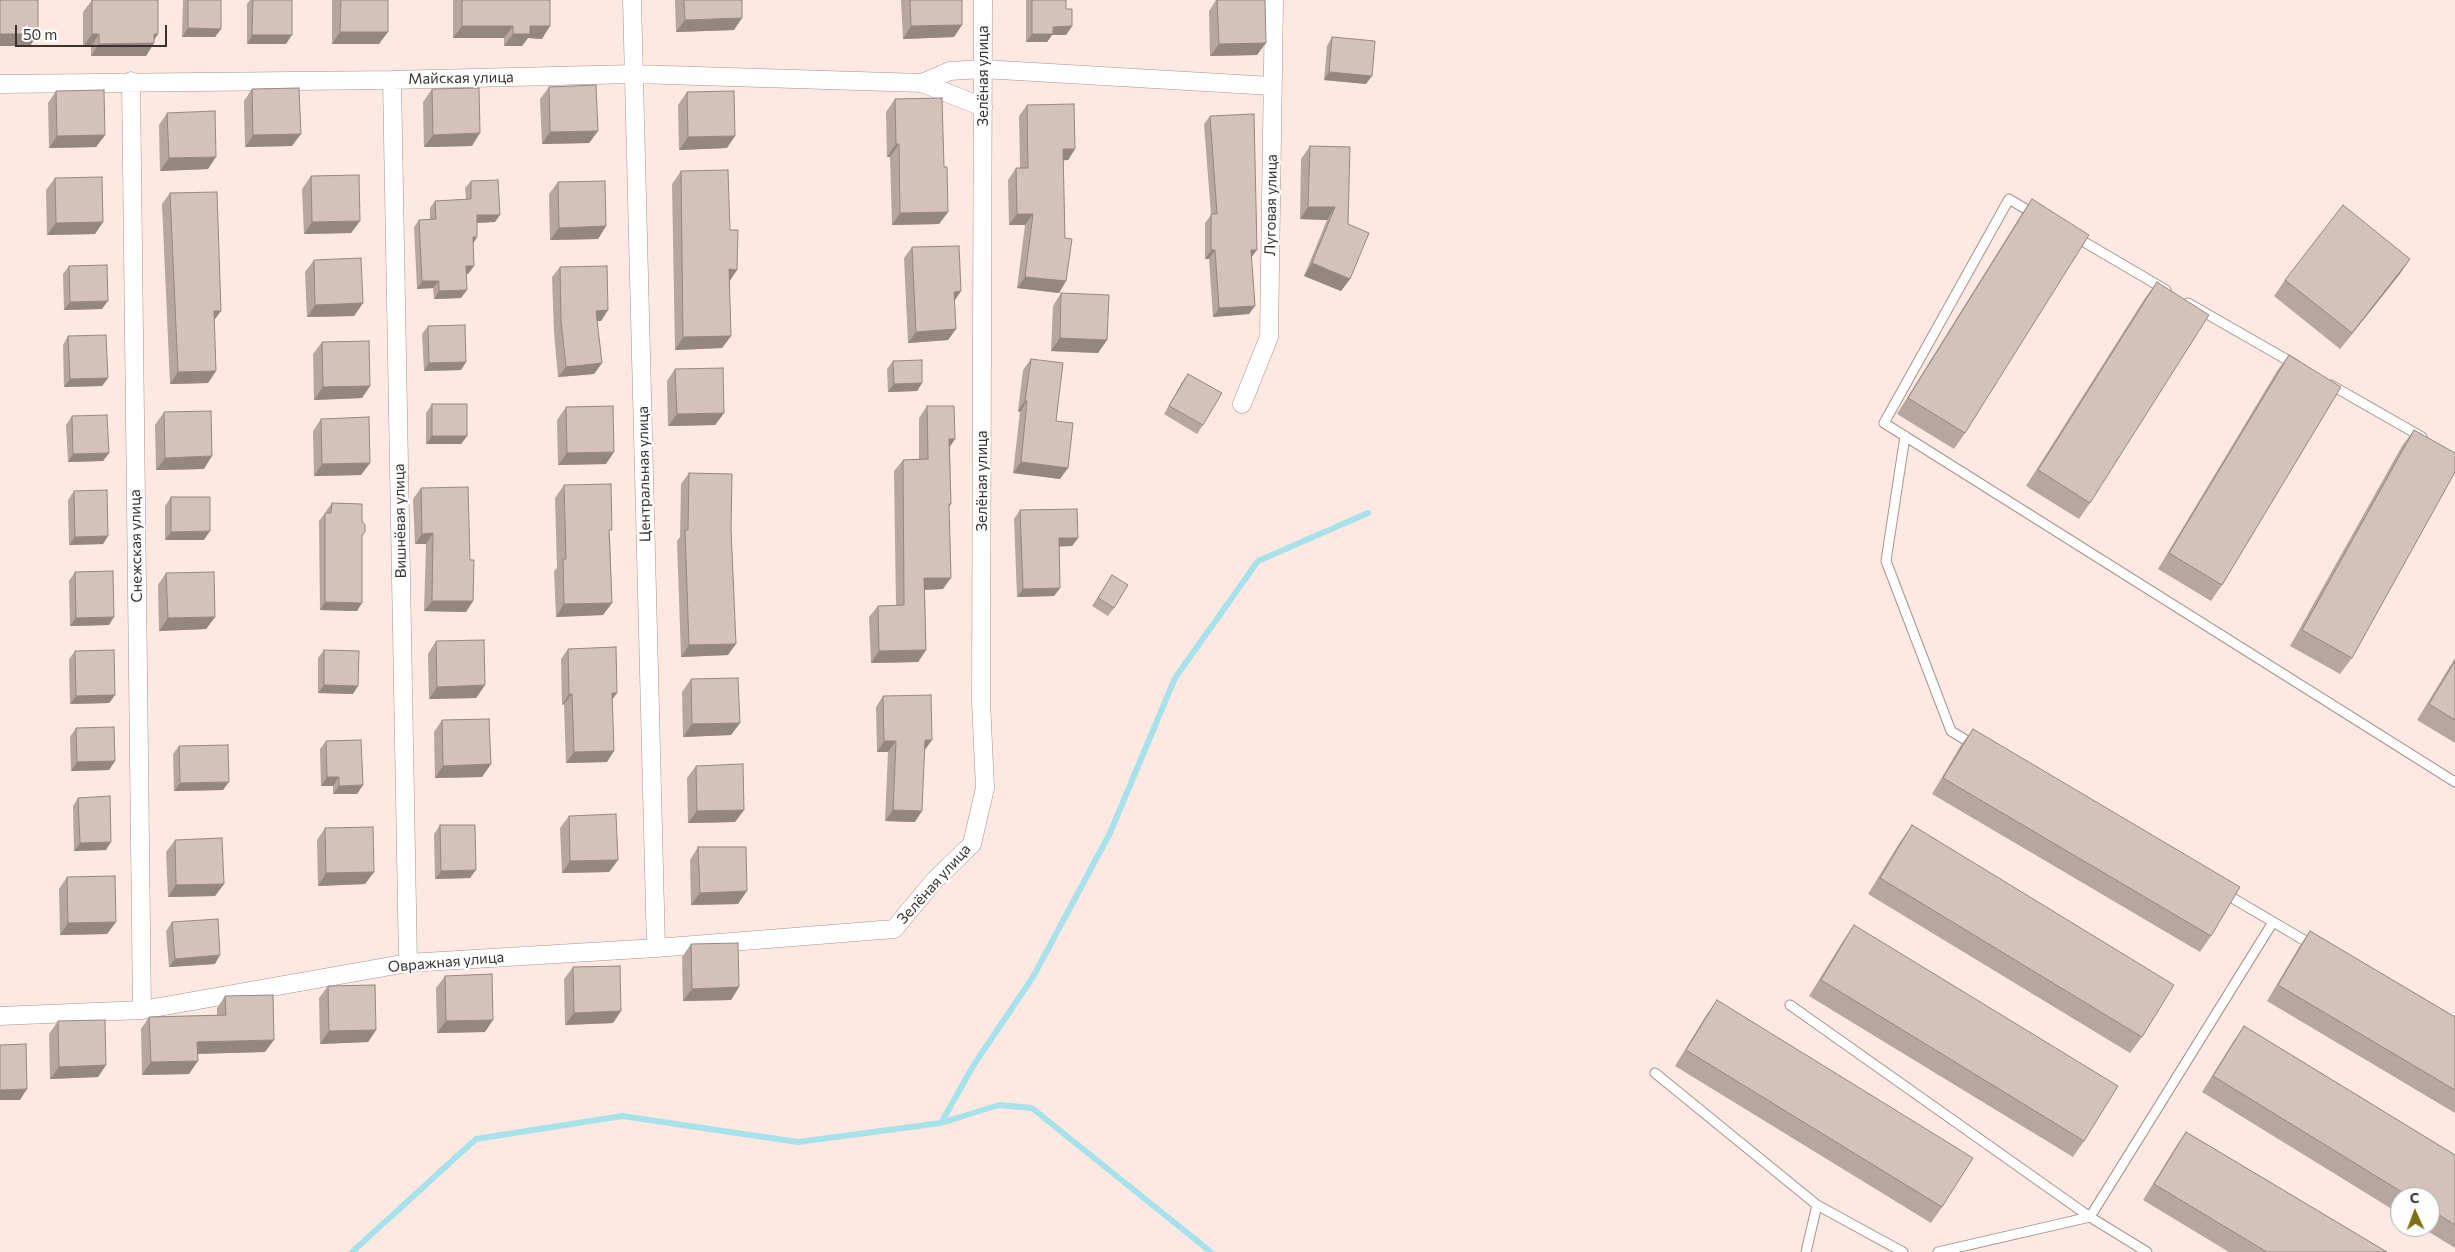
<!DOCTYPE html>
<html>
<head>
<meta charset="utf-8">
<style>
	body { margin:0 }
	#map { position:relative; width:2455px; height:1252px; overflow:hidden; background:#fde9e1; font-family:Commissioner,sans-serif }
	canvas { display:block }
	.north { position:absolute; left:2390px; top:1187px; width:50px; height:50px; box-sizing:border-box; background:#fff; border:1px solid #b0adac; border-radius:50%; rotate:358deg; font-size:14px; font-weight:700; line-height:20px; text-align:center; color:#39322f }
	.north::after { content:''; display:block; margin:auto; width:18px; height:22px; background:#7b6f0e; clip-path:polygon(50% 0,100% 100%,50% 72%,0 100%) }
	.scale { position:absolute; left:15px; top:25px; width:152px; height:22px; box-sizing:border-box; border:2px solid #39322f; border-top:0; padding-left:6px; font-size:15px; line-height:18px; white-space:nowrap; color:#39322f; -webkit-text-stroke:4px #fff; paint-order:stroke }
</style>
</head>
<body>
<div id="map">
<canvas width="2455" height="1252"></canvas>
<div class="north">С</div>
<div class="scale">50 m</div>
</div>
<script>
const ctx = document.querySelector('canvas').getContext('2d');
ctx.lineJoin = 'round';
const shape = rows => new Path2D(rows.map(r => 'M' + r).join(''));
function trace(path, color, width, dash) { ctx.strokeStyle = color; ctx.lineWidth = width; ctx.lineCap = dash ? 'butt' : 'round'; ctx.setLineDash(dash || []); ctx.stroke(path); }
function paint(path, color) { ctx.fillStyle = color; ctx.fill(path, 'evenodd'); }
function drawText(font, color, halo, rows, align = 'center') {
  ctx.font = font + ' Commissioner,sans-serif'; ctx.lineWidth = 4.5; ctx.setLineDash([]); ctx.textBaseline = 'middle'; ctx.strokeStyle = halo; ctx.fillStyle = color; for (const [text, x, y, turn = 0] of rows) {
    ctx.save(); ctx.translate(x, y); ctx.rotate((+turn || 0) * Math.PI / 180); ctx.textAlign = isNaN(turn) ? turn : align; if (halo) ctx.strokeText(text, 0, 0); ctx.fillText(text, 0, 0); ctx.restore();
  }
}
trace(shape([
	[941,1123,975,1063,1033,977,1110,833,1175,678,1258,561,1368,513],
	[352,1252,476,1139,622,1116,798,1142,941,1123,999,1105,1032,1108,1211,1252]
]), '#a7e2eb', 6);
const service = shape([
	[2034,214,2009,199,1884,423,2455,782],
	[2074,236,2166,290],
	[2188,303,2296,365],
	[2331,385,2422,437],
	[1905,436,1886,561,1951,731,1974,745],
	[2224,893,2314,946],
	[1790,1005,2090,1217,2147,1252],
	[1655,1073,1817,1205,1903,1252],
	[1806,1252,1817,1205],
	[1938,1252,2090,1217,2273,922]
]);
const minor = shape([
	[632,0,656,948],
	[392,80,408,963],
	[131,81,142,1010],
	[922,83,950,71,983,69,1272,86],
	[0,84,392,80,634,74,922,83,983,107],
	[1242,404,1269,337,1274,0],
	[0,1016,142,1010,408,963,656,948,894,929,934,881,972,844,985,788,981,701,983,0]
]);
trace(service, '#a5938c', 11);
trace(minor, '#a5938c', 19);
trace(service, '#fff', 9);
trace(minor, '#fff', 18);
paint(shape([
	[92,0,158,34,154,40,154,43,146,56,91,56,91,47,83,47,83,12],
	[183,0,221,0,221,29,215,37,182,37],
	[250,0,292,0,286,44,247,44,247,4],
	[332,0,388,0,379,44,332,44],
	[453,0,550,0,542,39,528,38,522,46,504,46,504,38,453,38],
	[675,0,742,0,734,30,676,32],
	[901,0,962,0,954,37,903,39],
	[1026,0,1066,0,1066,9,1072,26,1066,35,1052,35,1047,42,1026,42],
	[1216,0,1265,0,1257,55,1210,56,1209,11],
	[1332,37,1366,84,1324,80,1327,46],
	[549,87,598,131,589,143,542,144,540,99],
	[252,89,292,146,245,147,244,101],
	[432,89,472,146,424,147,423,102],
	[56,91,105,135,96,147,49,148,48,103],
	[687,92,727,148,679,150,678,105],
	[895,99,944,167,948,212,939,224,892,225,890,157,887,157,886,112],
	[1027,105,1075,149,1068,160,1063,160,1066,281,1059,293,1017,288,1025,225,1009,225,1008,180,1016,168,1020,168,1019,116],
	[167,113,208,169,160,171,159,125],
	[1210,116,1251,258,1249,314,1213,317,1209,259,1205,259,1205,223,1211,215,1204,124],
	[1310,146,1348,224,1350,279,1341,291,1304,276,1327,220,1300,219,1301,159],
	[681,171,730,230,737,270,729,281,731,336,722,348,675,350,672,184],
	[311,176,360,221,351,233,304,234,302,189],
	[55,178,103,222,95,234,47,235,46,190],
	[471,181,495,222,477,223,477,237,473,244,474,266,468,274,466,274,461,298,434,299,433,288,417,289,414,227,419,220,430,219,430,208,435,201,466,199,465,188],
	[558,182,606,226,598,239,550,240,549,194],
	[170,193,214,320,216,371,208,383,170,384,162,204],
	[2032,199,1965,433,1954,449,1897,414,2021,215],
	[912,247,961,291,954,301,956,329,948,340,908,343,904,258],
	[2410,259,2399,275,2340,349,2274,296,2285,280],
	[314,260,363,303,354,316,307,317,305,272],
	[69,266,102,309,64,310,63,274],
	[560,267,608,310,601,321,597,321,602,363,594,374,558,377,554,332,552,277],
	[2157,282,2090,503,2079,519,2026,486,2145,298],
	[1061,293,1107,340,1098,353,1051,351,1053,306],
	[428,326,466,362,461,370,424,371,422,334],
	[68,336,108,378,102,386,64,387,63,345],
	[322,342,370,386,362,398,314,400,313,354],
	[2289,355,2222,585,2211,601,2158,569,2277,371],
	[1031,359,1060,479,1013,473,1020,412,1018,411,1023,370],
	[893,361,922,383,917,391,888,392,887,369],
	[675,369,724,413,715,425,668,426,667,381],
	[1188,374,1203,425,1197,434,1164,414,1182,382],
	[432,404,467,436,461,444,426,444,426,413],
	[927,406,955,439,950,446,951,504,949,507,943,589,925,590,926,650,918,662,871,663,869,617,878,606,896,605,894,471,903,460,919,459,919,418],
	[566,407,606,464,558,465,557,420],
	[164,412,204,469,156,470,155,425],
	[72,416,109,453,103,461,68,462,66,425],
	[321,419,370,463,361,475,314,476,313,431],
	[2414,430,2352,658,2340,674,2290,646,2402,446],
	[689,473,728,655,681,657,677,541,680,537,681,484],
	[564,485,610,534,612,603,603,615,556,617,554,571,557,568,555,498],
	[421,488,470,560,473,601,466,612,424,611,426,544,415,544,413,499],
	[74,491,108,536,103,544,69,545,68,500],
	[171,497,204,540,165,540,165,506],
	[332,503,362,521,365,532,362,536,357,611,320,610,319,521,325,513,326,513,326,511],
	[1020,510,1078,538,1072,546,1059,546,1060,588,1054,596,1017,597,1014,519],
	[75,572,109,625,70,626,69,581],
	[166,573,215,617,206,629,159,631,158,585],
	[1112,575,1114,608,1108,616,1092,606],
	[436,641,485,685,476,698,429,699,428,654],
	[568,649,617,693,612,699,607,762,566,763,564,704,562,705,561,659],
	[324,650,353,694,318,693,318,658],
	[75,651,115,695,109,703,70,704,69,659],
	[2455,658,2455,743,2417,720],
	[691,679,740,723,731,735,683,737,682,692],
	[883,696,925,750,915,822,885,821,888,752,877,752,876,707],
	[442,720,491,764,482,777,435,778,434,732],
	[76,728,115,761,109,770,71,771,70,737],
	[1973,729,2211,936,2200,952,1932,794,1961,745],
	[326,741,363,785,357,794,333,794,333,786,321,786,320,749],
	[179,746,223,790,174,791,173,754],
	[696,766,744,810,735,822,688,823,687,778],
	[78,798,106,850,74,851,73,806],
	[569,816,618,860,609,872,562,873,560,828],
	[440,825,470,878,435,879,434,834],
	[1912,825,2142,1037,2130,1053,1868,894,1900,842],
	[325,828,374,872,365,884,318,886,317,840],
	[175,840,224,884,215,896,168,897,166,852],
	[698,847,738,904,691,905,690,860],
	[67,877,116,922,107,934,60,935,59,889],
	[172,922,215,964,169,967,166,931],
	[1854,925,2084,1141,2073,1157,1809,996,1843,941],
	[2310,931,2455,1017,2455,1113,2267,1001,2299,947],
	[691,944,739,987,731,1000,683,1001,682,957],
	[573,967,621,1011,613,1023,565,1025,564,979],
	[445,976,485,1032,437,1033,436,988],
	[328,986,376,1030,368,1042,320,1044,319,998],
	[225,996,265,1052,198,1054,189,1074,142,1075,141,1029,149,1017,217,1015,217,1008],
	[1717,1000,1942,1207,1931,1223,1675,1066,1705,1017],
	[58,1021,106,1065,98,1077,50,1079,49,1034],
	[2244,1026,2455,1155,2455,1248,2421,1227,2430,1227,2430,1197,2400,1197,2400,1214,2202,1092,2233,1042],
	[2186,1132,2387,1252,2229,1252,2143,1200,2175,1148]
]), '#b6a69f');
paint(shape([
	[742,18,734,30,676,32,685,20],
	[962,25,954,37,903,39,911,26],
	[462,26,513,26,504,38,453,38],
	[530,26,550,26,542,39,528,38,522,46,504,46,513,34],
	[1072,26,1066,35,1052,35,1047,42,1026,42,1032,34,1053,27],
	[188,28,221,29,215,37,182,37],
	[340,32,388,32,379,44,332,44],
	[0,34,38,34,30,46,0,46],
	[92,34,99,34,91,47,83,47],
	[154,34,158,34,152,43,154,43,146,56,91,56,99,44],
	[252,35,292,35,286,44,247,44],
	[1266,43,1257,55,1210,56,1219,44],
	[1329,72,1372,76,1366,84,1324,80],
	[598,131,589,143,542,144,550,132],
	[480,133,472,146,424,147,433,135],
	[301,134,292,146,245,147,253,135],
	[105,135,96,147,49,148,57,136],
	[735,136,727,148,679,150,688,137],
	[896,144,899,144,890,157,887,157],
	[1063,149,1075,149,1068,160,1055,161],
	[216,157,208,169,160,171,169,158],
	[1308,207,1335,207,1327,220,1300,219],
	[948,212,939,224,892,225,900,213],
	[1017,214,1033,214,1025,225,1009,225],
	[477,215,500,215,495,222,471,223],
	[360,221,351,233,304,234,312,222],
	[103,222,95,234,47,235,56,223],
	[606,226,598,239,550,240,559,228],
	[473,237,477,237,472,245],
	[1211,250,1215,250,1209,259,1205,259],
	[1251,250,1257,250,1251,258],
	[2410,259,2399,275,2340,349,2352,333],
	[1312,263,1350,279,1341,291,1304,276],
	[466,266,474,266,468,274,461,274],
	[729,269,737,270,729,282],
	[1025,277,1066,281,1059,293,1017,288],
	[422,281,439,281,433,288,417,289],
	[467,290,461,298,434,299,439,291],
	[961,291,953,303,954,292],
	[108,301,102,309,64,310,70,302],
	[363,303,354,316,307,317,315,305],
	[1255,306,1249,314,1213,317,1219,308],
	[608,310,601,321,589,322,596,311],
	[214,311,221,311,213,322],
	[956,329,948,340,908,343,916,332],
	[731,336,722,348,675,350,683,337],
	[1060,338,1107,340,1098,353,1051,351],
	[466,362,461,370,424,371,429,363],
	[602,363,594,374,558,377,566,367],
	[216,371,208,383,170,384,178,372],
	[108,378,102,386,64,387,70,379],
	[922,383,917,391,888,392,894,384],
	[370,386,362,398,314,400,323,387],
	[1025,401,1027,401,1020,412,1018,411],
	[724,413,715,425,668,426,677,414],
	[432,436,467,436,461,444,426,444],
	[949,439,955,439,947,451],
	[614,452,606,464,558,465,567,453],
	[109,453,103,461,68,462,73,454],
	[212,456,204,469,156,470,165,458],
	[1021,462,1068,468,1060,479,1013,473],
	[370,463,361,475,314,476,322,464],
	[210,531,204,540,165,540,171,532],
	[433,533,426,544,415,544,422,534],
	[108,536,103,544,69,545,75,537],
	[1059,538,1078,538,1072,546,1053,547],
	[924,578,951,578,943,589,916,590],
	[1060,588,1054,596,1017,597,1023,589],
	[432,601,473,601,466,612,424,611],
	[325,602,362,603,357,611,320,610],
	[612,603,603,615,556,617,564,604],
	[114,617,109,625,70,626,76,618],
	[215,617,206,629,159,631,168,618],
	[736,644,728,655,681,657,689,645],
	[926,650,918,662,871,663,879,651],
	[324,685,358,686,353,694,318,693],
	[485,685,476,698,429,699,437,687],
	[612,693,617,693,609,704],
	[569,694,572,694,564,704,562,705],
	[115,695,109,703,70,704,76,696],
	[740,723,731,735,683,737,692,724],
	[925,740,932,740,924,751],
	[884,741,896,741,888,752,877,752],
	[614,751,607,762,566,763,574,752],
	[115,761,109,770,71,771,77,762],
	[491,764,482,777,435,778,443,766],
	[327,777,339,777,333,786,321,786],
	[229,782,223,790,174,791,180,783],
	[363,785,357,794,333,794,339,786],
	[744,810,735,822,688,823,697,811],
	[893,810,922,811,915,822,885,821],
	[111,842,106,850,74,851,80,843],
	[618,860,609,872,562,873,570,861],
	[476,870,470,878,435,879,441,871],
	[374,872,365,884,318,886,326,873],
	[224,884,215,896,168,897,176,885],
	[747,891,738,904,691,905,700,893],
	[116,922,107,934,60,935,68,923],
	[220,955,215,964,169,967,175,959],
	[739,987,731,1000,683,1001,692,989],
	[621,1011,613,1023,565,1025,574,1013],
	[493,1020,485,1032,437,1033,446,1021],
	[376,1030,368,1042,320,1044,329,1031],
	[274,1040,265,1052,189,1054,197,1042],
	[198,1061,189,1074,142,1075,151,1062],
	[106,1065,98,1077,50,1079,59,1067],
	[27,1089,20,1100,0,1100,0,1090]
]), '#948782');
const building = shape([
	[0,0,38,0,38,34,0,34,0,0],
	[92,0,158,0,158,34,154,34,154,43,99,44,99,34,92,34,92,0],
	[188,0,221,0,221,29,188,28,188,0],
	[253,0,292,0,292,35,252,35,253,0],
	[341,0,388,0,388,32,340,32,341,0],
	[462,0,550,0,550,26,530,26,530,34,513,34,513,26,462,26,462,0],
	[684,0,742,0,742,18,685,20,684,0],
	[910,0,962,0,962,25,911,26,910,0],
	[1032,0,1066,0,1066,9,1072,9,1072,26,1053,27,1053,34,1032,34,1032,0],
	[1217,0,1265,0,1266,43,1219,44,1217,0],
	[1332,37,1375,41,1372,76,1329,72,1332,37],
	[596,85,598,131,550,132,549,87,596,85],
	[299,88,301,134,253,135,252,89,299,88],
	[479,88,480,133,433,135,432,89,479,88],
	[104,90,105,135,57,136,56,91,104,90],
	[734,91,735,136,688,137,687,92,734,91],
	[942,98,944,167,947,167,948,212,900,213,899,144,896,144,895,99,942,98],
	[1074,104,1075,149,1063,149,1065,238,1072,239,1066,281,1025,277,1033,214,1017,214,1016,168,1028,168,1027,105,1074,104],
	[215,111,216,157,169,158,167,113,215,111],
	[1254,114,1257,250,1251,250,1255,306,1219,308,1215,250,1211,250,1211,214,1217,214,1210,116,1254,114],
	[1310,146,1350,147,1348,224,1369,233,1350,279,1312,263,1335,207,1308,207,1310,146],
	[728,170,730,230,738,230,737,270,729,269,731,336,683,337,681,171,728,170],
	[359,175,360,221,312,222,311,176,359,175],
	[102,177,103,222,56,223,55,178,102,177],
	[498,180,500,215,477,215,477,237,473,237,474,266,466,266,467,290,439,291,439,281,422,281,419,220,436,219,435,201,471,199,471,181,498,180],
	[605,181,606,226,559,228,558,182,605,181],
	[217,192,221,311,214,311,216,371,178,372,170,193,217,192],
	[2032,199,2089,235,1965,433,1908,398,2032,199],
	[2343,205,2410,259,2352,333,2285,280,2343,205],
	[959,246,961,291,954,292,956,329,916,332,912,247,959,246],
	[361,258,363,303,315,305,314,260,361,258],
	[107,265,108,301,70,302,69,266,107,265],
	[607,266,608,310,596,311,602,363,566,367,561,321,560,267,607,266],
	[2157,282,2209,315,2090,503,2038,470,2157,282],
	[1061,293,1109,295,1107,340,1060,338,1061,293],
	[465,325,466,362,429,363,428,326,465,325],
	[106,335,108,378,70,379,68,336,106,335],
	[369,341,370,386,323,387,322,342,369,341],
	[2289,355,2341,387,2222,585,2169,553,2289,355],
	[1031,359,1063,363,1056,421,1073,423,1068,468,1021,462,1027,401,1025,401,1031,359],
	[922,360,922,383,894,384,893,361,922,360],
	[723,368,724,413,677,414,675,369,723,368],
	[1188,374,1222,393,1203,425,1169,406,1188,374],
	[432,404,467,404,467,436,432,436,432,404],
	[613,406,614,452,567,453,566,407,613,406],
	[927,406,954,406,955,439,949,439,951,504,949,504,951,578,924,578,926,650,879,651,878,606,904,605,903,460,928,459,927,406],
	[211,411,212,456,165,458,164,412,211,411],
	[107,415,109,453,73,454,72,416,107,415],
	[369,417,370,463,322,464,321,419,369,417],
	[2414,430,2455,453,2455,472,2352,658,2302,630,2414,430],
	[689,473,732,474,731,529,736,644,689,645,685,530,688,530,689,473],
	[611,484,612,530,609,530,612,603,564,604,563,559,566,559,564,485,611,484],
	[468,487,470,560,474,560,473,601,432,601,433,533,422,534,421,488,468,487],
	[107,490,108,536,75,537,74,491,107,490],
	[171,497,210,497,210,531,171,532,171,497],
	[332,503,362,504,362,521,365,525,365,532,362,535,362,603,325,602,325,513,331,513,332,503],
	[1077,509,1078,538,1059,538,1060,588,1023,589,1020,510,1077,509],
	[113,571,114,617,76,618,75,572,113,571],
	[214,572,215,617,168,618,166,573,214,572],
	[1112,575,1128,585,1114,608,1098,598,1112,575],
	[484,640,485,685,437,687,436,641,484,640],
	[616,647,617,693,612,693,614,751,574,752,572,694,569,694,568,649,616,647],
	[114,650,115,695,76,696,75,651,114,650],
	[324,650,359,651,358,686,324,685,324,650],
	[2455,661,2455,720,2429,704,2455,661],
	[738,678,740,723,692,724,691,679,738,678],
	[931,695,932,740,925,740,922,811,893,810,896,741,884,741,883,696,931,695],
	[489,719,491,764,443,766,442,720,489,719],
	[114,727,115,761,77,762,76,728,114,727],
	[1973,729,2240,887,2211,936,1943,778,1973,729],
	[361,740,363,785,339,786,339,777,327,777,326,741,361,740],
	[228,745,229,782,180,783,179,746,228,745],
	[743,764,744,810,697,811,696,766,743,764],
	[110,796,111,842,80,843,78,798,110,796],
	[616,814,618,860,570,861,569,816,616,814],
	[440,825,475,825,476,870,441,871,440,825],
	[1912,825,2174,985,2142,1037,1880,878,1912,825],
	[373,827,374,872,326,873,325,828,373,827],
	[222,838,224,884,176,885,175,840,222,838],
	[698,847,746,847,747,891,700,893,698,847],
	[115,876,116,922,68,923,67,877,115,876],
	[218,919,220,955,175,959,172,922,218,919],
	[1854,925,2118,1086,2084,1141,1821,980,1854,925],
	[2310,931,2455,1017,2455,1090,2278,985,2310,931],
	[738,943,739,987,692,989,691,944,738,943],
	[620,966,621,1011,574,1013,573,967,620,966],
	[492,974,493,1020,446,1021,445,976,492,974],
	[375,985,376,1030,329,1031,328,986,375,985],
	[273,995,274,1040,197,1042,198,1061,151,1062,149,1017,226,1015,225,996,273,995],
	[1717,1000,1973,1158,1942,1207,1686,1050,1717,1000],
	[105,1020,106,1065,59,1067,58,1021,105,1020],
	[2244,1026,2455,1155,2455,1225,2430,1209,2430,1197,2410,1197,2213,1076,2244,1026],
	[26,1044,27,1089,0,1090,0,1045,26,1044],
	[2186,1132,2387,1252,2267,1252,2154,1184,2186,1132]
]);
paint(building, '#d4c1b9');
trace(building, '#948782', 1);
drawText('15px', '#39322f', '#fff', [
	["Зелёная улица",983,76,-90],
	["Майская улица",461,78,-1],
	["Луговая улица",1271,205,-89],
	["Центральная улица",644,474,-91],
	["Зелёная улица",982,481,-90],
	["Вишнёвая улица",400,521,-91],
	["Снежская улица",136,546,-91],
	["Зелёная улица",934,884,-48],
	["Овражная улица",446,962,-5]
]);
</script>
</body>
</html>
